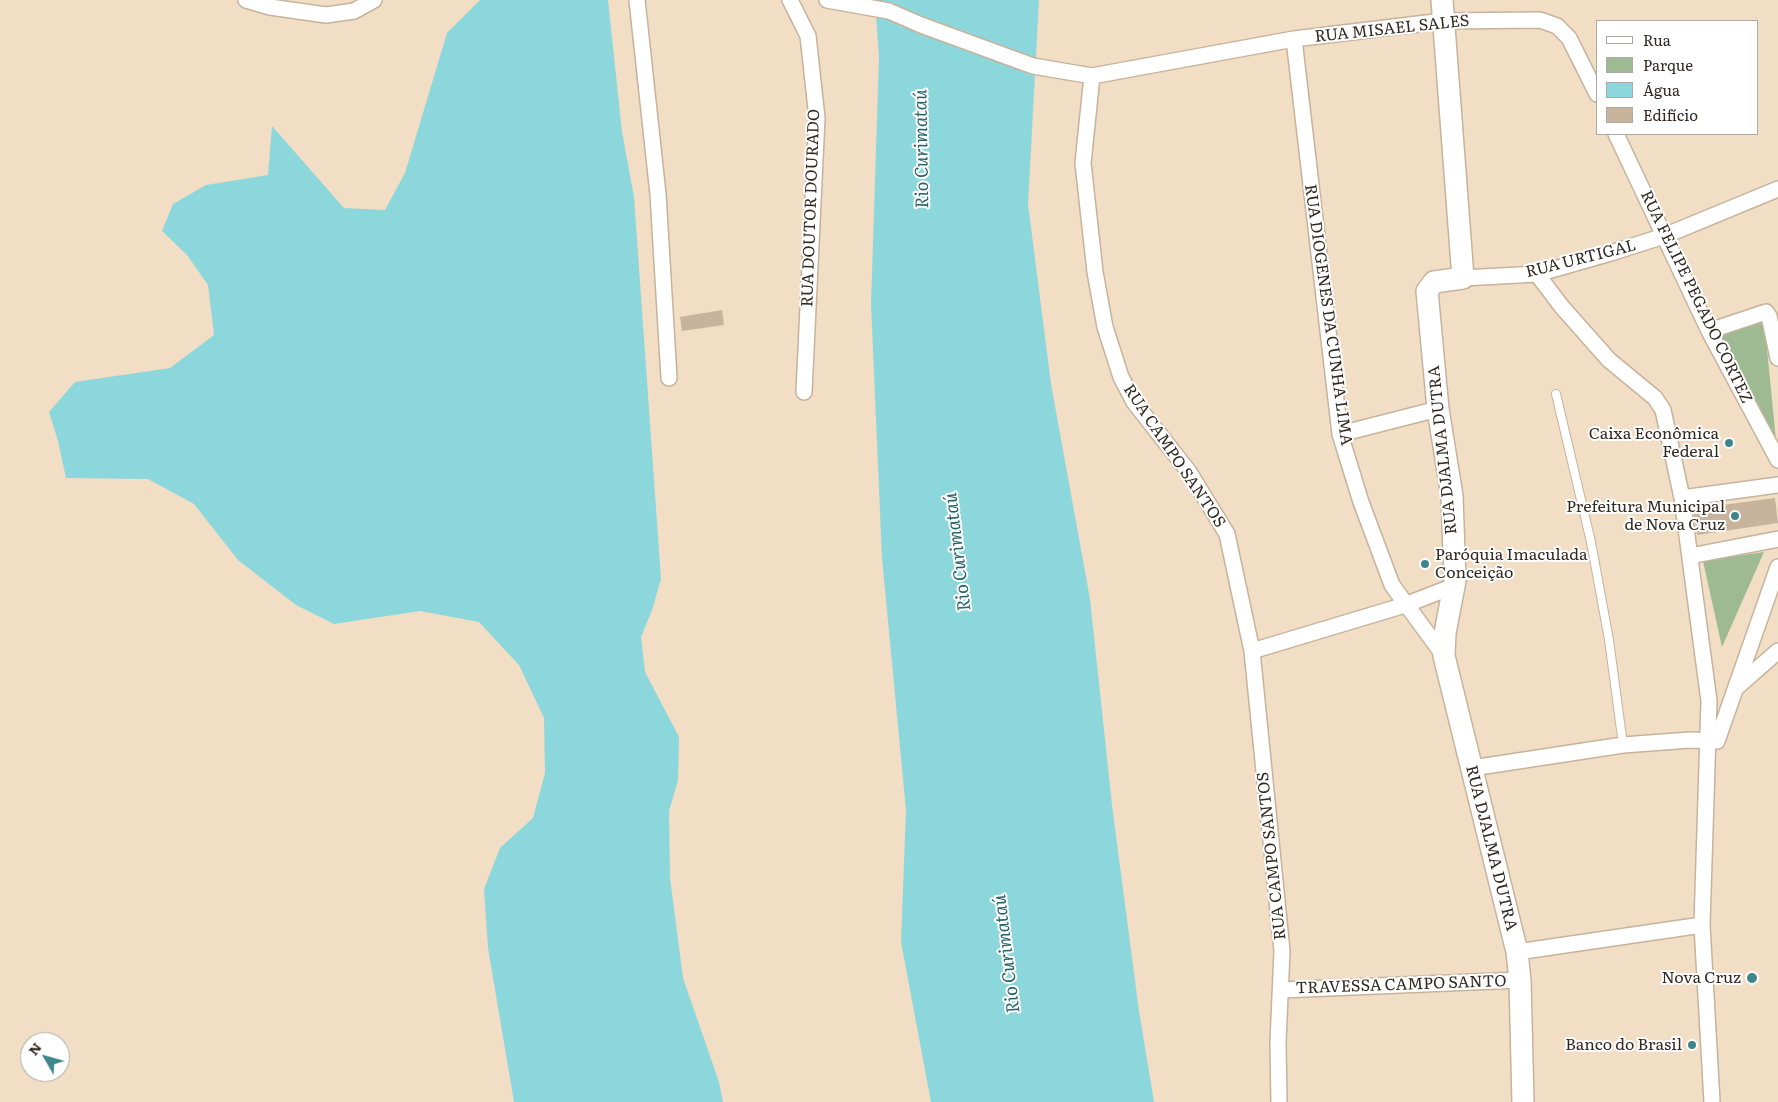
<!DOCTYPE html>
<html>
<head>
<meta charset="utf-8">
<style>
	body { margin:0 }
	#map { position:relative; width:1778px; height:1102px; overflow:hidden; background:#f2ddc5; font-family:Literata,serif }
	canvas { display:block }
	.legend { position:absolute; left:1596px; top:20px; width:162px; height:115px; box-sizing:border-box; background:#fff; border:1px solid #adaaa6; margin:0; padding:6px 9px; list-style:none; font-size:15px; color:#322a21 }
	.legend li { display:flex; align-items:center; gap:10px; height:25px }
	.legend b { width:25px; border:1px solid #adaaa6 }
	.north { position:absolute; left:20px; top:1032px; width:50px; height:50px; box-sizing:border-box; background:#fff; border:1px solid #adaaa6; border-radius:50%; rotate:308deg; font-size:14px; font-weight:700; line-height:20px; text-align:center; color:#322a21 }
	.north::after { content:''; display:block; margin:auto; width:18px; height:22px; background:#3e868a; clip-path:polygon(50% 0,100% 100%,50% 72%,0 100%) }
</style>
</head>
<body>
<div id="map">
<canvas width="1778" height="1102"></canvas>
<ul class="legend">
<li><b style="height:6px;background:#fff"></b>Rua</li>
<li><b style="height:14px;background:#9dba93"></b>Parque</li>
<li><b style="height:14px;background:#8cd7db"></b>Água</li>
<li><b style="height:14px;background:#c8b49d"></b>Edifício</li>
</ul>
<div class="north">N</div>
</div>
<script>
const ctx = document.querySelector('canvas').getContext('2d');
ctx.lineJoin = 'round';
function paint(path, color) { ctx.fillStyle = color; ctx.fill(path, 'evenodd'); }
const shape = rows => new Path2D(rows.map(r => 'M' + r).join(''));
function trace(path, color, width, dash) { ctx.strokeStyle = color; ctx.lineWidth = width; ctx.lineCap = dash ? 'butt' : 'round'; ctx.setLineDash(dash || []); ctx.stroke(path); }
function drawText(font, color, halo, rows, align = 'center') {
  ctx.font = font + ' Literata,serif'; ctx.lineWidth = 4; ctx.setLineDash([]); ctx.textBaseline = 'middle'; ctx.strokeStyle = halo; ctx.fillStyle = color; for (const [text, x, y, turn = 0] of rows) {
    ctx.save(); ctx.translate(x, y); ctx.rotate((+turn || 0) * Math.PI / 180); ctx.textAlign = isNaN(turn) ? turn : align; if (halo) ctx.strokeText(text, 0, 0); ctx.fillText(text, 0, 0); ctx.restore();
  }
}
paint(shape([
	[1764,318,1777,451,1718,330],
	[1764,552,1722,647,1703,561]
]), '#9dba93');
paint(shape([
	[480,0,608,0,622,132,634,197,661,579,652,610,641,637,645,672,679,737,678,780,669,811,670,878,683,978,719,1082,723,1102,514,1102,488,948,484,889,500,848,533,818,545,773,544,718,519,665,479,622,420,611,334,624,296,605,238,560,194,504,148,479,66,478,58,441,49,412,75,382,170,368,214,335,208,285,187,255,162,231,173,204,206,185,268,175,272,126,344,208,385,210,405,173,447,33],
	[875,0,1039,0,1028,204,1051,384,1090,599,1112,805,1139,1011,1154,1102,931,1102,901,942,906,810,882,558,871,304,879,57]
]), '#8cd7db');
paint(shape([
	[722,310,724,325,682,331,680,317],
	[1775,498,1778,523,1697,535,1693,509]
]), '#c8b49d');
const lane = shape([
	[1556,394,1591,542,1609,640,1623,745]
]);
const street = shape([
	[246,0,270,7,326,15,354,11,374,0],
	[637,0,658,194,669,378],
	[790,0,808,36,817,118,804,392],
	[827,0,889,11,921,25,1033,66,1092,76,1294,39,1443,21,1540,20,1557,26,1569,38,1597,94],
	[1294,39,1340,434,1361,502,1392,585,1444,656],
	[1092,76,1083,163,1095,272,1105,327,1121,377,1134,402,1189,472,1227,534,1252,651,1282,951,1278,1042,1279,1102],
	[1616,134,1709,331,1778,460],
	[1537,274,1562,307,1609,360,1655,398,1663,410,1682,498,1709,701,1702,925,1712,1102],
	[1463,278,1537,274,1614,252,1664,236,1778,189],
	[1709,331,1766,312,1769,316,1778,358],
	[1340,434,1438,409],
	[1682,498,1778,485],
	[1690,556,1778,539],
	[1252,651,1405,605,1454,586],
	[1736,688,1778,651],
	[1472,768,1623,745,1690,740,1717,741,1778,567],
	[1517,952,1702,925],
	[1281,990,1520,980]
]);
const secondary = shape([
	[1442,0,1463,278,1434,282,1427,291,1438,409,1452,496,1455,581,1445,633,1444,656,1517,952,1520,980,1523,1102]
]);
trace(lane, '#c7b39c', 10);
trace(street, '#c7b39c', 18);
trace(secondary, '#c7b39c', 24);
trace(lane, '#fff', 8);
trace(street, '#fff', 15);
trace(secondary, '#fff', 21);
for (const [x, y, r, color] of [
	[1729,443,5,"#3e868a"],
	[1735,516,5,"#3e868a"],
	[1425,564,5,"#3e868a"],
	[1752,978,6,"#3e868a"],
	[1692,1045,5,"#3e868a"]
]) { const dot = new Path2D(); dot.arc(x, y, r, 0, 2 * Math.PI); ctx.fillStyle = color; ctx.fill(dot); trace(dot, '#fff', 2); }
drawText('16px', '#322a21', '#fff', [
	["RUA MISAEL SALES",1392,29,-6],
	["RUA DOUTOR DOURADO",811,208,-88],
	["RUA URTIGAL",1581,259,-14],
	["RUA FELIPE PEGADO CORTEZ",1696,297,64],
	["RUA DIOGENES DA CUNHA LIMA",1328,315,82],
	["RUA DJALMA DUTRA",1443,450,-96],
	["RUA CAMPO SANTOS",1174,456,56],
	["RUA DJALMA DUTRA",1491,848,76],
	["RUA CAMPO SANTOS",1272,856,-96],
	["TRAVESSA CAMPO SANTO",1401,985,-2]
]);
drawText('16px', '#322a21', '#fff', [
	["Caixa Econômica",1719,434],
	["Federal",1719,452],
	["Prefeitura Municipal",1725,507],
	["de Nova Cruz",1725,525],
	["Paróquia Imaculada",1435,555,"left"],
	["Conceição",1435,573,"left"],
	["Nova Cruz",1741,978],
	["Banco do Brasil",1682,1045]
], 'right');
drawText('italic 18px', '#256266', '#fff', [
	["Rio Curimataú",922,149,-91],
	["Rio Curimataú",958,552,-97],
	["Rio Curimataú",1007,954,-97]
]);
</script>
</body>
</html>
